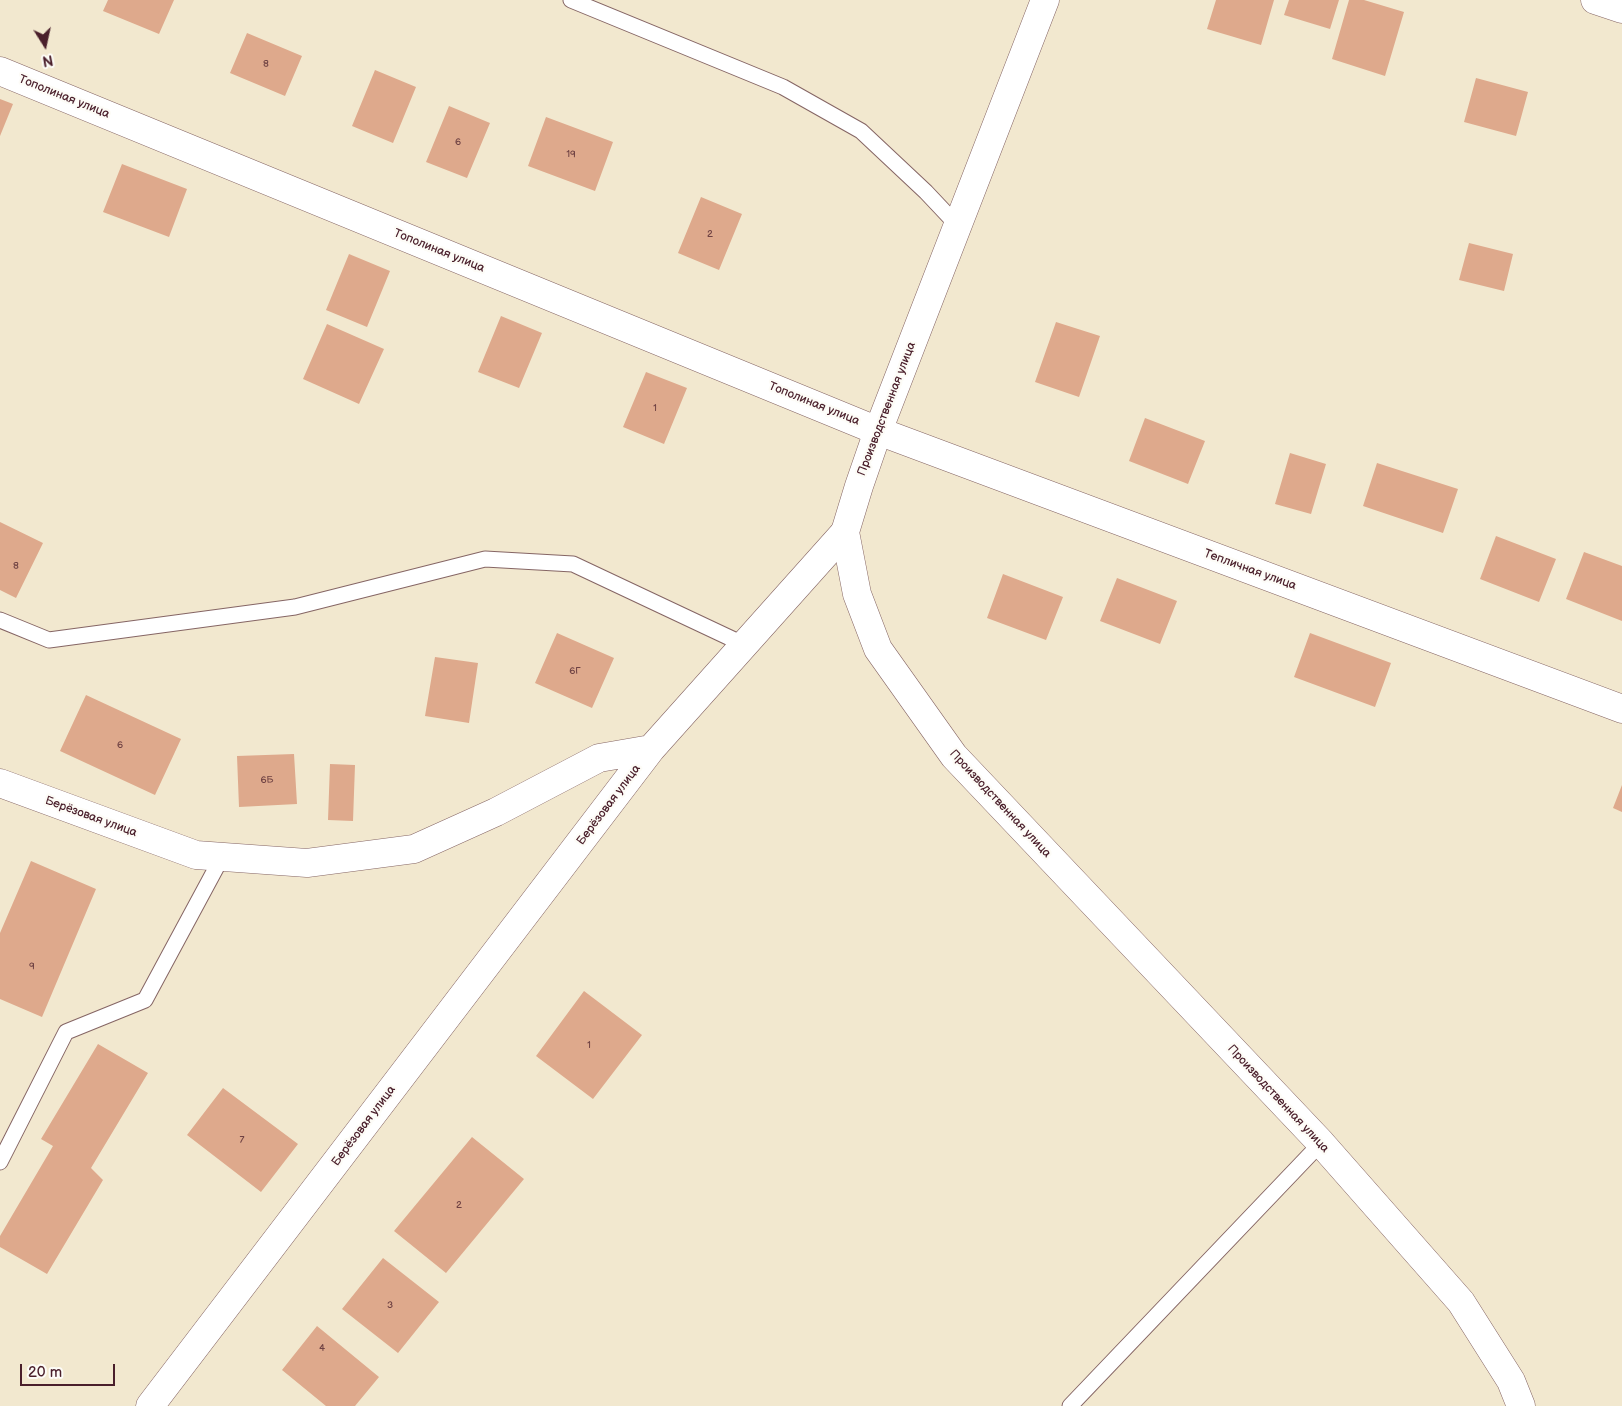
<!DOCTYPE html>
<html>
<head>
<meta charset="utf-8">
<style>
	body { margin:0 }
	#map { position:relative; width:1622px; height:1406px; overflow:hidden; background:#f2e8cf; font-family:"Balsamiq Sans",sans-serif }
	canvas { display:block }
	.north { position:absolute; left:20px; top:20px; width:50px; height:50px; -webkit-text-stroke:4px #fdfcf7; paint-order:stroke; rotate:170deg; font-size:14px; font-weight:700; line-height:20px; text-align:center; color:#4a1f2b }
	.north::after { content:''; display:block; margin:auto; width:18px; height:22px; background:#4a1f2b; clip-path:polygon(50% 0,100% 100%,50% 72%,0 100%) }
	.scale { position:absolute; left:20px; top:1364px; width:95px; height:22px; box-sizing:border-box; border:2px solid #4a1f2b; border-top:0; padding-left:6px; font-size:15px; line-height:18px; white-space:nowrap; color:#4a1f2b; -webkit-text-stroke:4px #fdfcf7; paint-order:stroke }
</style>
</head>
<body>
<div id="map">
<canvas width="1622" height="1406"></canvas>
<div class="north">N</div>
<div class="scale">20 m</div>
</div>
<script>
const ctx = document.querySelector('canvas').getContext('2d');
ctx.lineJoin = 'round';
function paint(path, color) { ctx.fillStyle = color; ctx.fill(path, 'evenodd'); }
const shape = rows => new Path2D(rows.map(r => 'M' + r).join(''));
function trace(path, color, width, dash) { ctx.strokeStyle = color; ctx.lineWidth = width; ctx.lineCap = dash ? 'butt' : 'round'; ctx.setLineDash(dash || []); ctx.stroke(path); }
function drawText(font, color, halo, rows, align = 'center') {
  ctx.font = font + ' "Balsamiq Sans",sans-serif'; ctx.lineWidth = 4.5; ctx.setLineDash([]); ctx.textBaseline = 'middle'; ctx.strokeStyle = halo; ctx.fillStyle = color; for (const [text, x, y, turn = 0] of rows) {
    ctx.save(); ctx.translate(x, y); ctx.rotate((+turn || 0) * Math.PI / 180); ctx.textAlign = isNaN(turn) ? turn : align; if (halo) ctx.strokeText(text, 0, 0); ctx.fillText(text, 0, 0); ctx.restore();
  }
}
paint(shape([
	[108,0,174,0,159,34,103,11],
	[1216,0,1274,0,1261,45,1207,29],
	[1289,0,1339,0,1330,29,1284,15],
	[1349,0,1364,0,1404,12,1385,76,1332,59],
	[247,33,302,56,285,96,230,73],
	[375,70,416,87,393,143,352,126],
	[1476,78,1528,92,1516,136,1464,122],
	[0,99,13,104,0,136],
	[449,106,490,123,467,178,426,162],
	[546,117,613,142,595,191,528,166],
	[122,164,187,189,169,237,103,212],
	[701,197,742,214,719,270,678,253],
	[1469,243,1513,254,1504,291,1459,280],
	[349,254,390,271,367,327,326,310],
	[501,316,542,333,519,388,478,372],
	[1056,322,1100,336,1079,397,1035,382],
	[327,324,384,349,359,404,303,379],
	[646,372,687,388,664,444,623,427],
	[1145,418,1205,441,1188,484,1129,461],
	[1290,453,1326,464,1311,514,1275,504],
	[1377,463,1458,489,1443,533,1363,506],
	[0,522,43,543,16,598,0,590],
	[1496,536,1556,559,1539,602,1480,579],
	[1584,552,1622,566,1622,621,1566,599],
	[1003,574,1063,597,1046,640,987,618],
	[1117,578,1177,601,1160,644,1100,621],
	[557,633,614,658,592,708,535,683],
	[1310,633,1391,663,1375,707,1294,677],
	[435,657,478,663,469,723,425,716],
	[86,695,181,739,155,795,60,751],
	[294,754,297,804,239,807,237,756],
	[330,764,355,765,353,821,328,820],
	[1622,785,1622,812,1613,808],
	[31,861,96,889,42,1017,0,999,0,933],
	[584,991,642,1035,593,1099,536,1056],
	[98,1044,148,1073,91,1168,103,1180,47,1274,0,1247,0,1236,53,1146,41,1139],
	[223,1088,298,1144,261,1192,187,1135],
	[472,1137,524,1179,446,1273,394,1231],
	[383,1258,439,1302,398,1353,342,1309],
	[317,1326,379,1377,355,1406,326,1406,282,1370]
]), '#dea98c');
const service = shape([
	[571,0,783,87,861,131,926,192,958,226],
	[0,620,49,640,295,607,485,559,573,564,745,645],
	[0,1162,66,1032,145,1000,222,857],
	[1070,1406,1321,1143]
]);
const minor = shape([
	[1595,0,1622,9],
	[0,71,878,431,1622,709],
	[0,783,196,855,307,863,414,849,496,812,599,758,651,749],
	[150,1406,651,749,845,532]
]);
const tertiary = shape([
	[1045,0,878,431,859,486,845,532,857,594,878,649,954,756,1321,1143,1461,1302,1511,1381,1521,1406]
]);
trace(service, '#856564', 17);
trace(minor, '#856564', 29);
trace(tertiary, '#856564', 29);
trace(service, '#fff', 15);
trace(minor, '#fff', 28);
trace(tertiary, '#fff', 28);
drawText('10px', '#6f4243', null, [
	["8",266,64],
	["6",458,142],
	["19",571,154],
	["2",710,234],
	["1",655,408],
	["8",16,566],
	["6Г",575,671],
	["6",120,745],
	["6Б",267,780],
	["9",32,966],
	["1",589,1045],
	["7",242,1140],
	["2",459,1205],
	["3",390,1305],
	["4",322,1348]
]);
drawText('12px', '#4a1f2b', '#fdfcf7', [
	["Тополиная улица",64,97,22],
	["Тополиная улица",439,251,22],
	["Тополиная улица",814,404,22],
	["Производственная улица",887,409,-69],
	["Тепличная улица",1250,570,20],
	["Производственная улица",1000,804,47],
	["Берёзовая улица",609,805,-53],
	["Берёзовая улица",91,817,20],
	["Производственная улица",1278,1099,47],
	["Берёзовая улица",364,1126,-53]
]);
</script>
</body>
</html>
